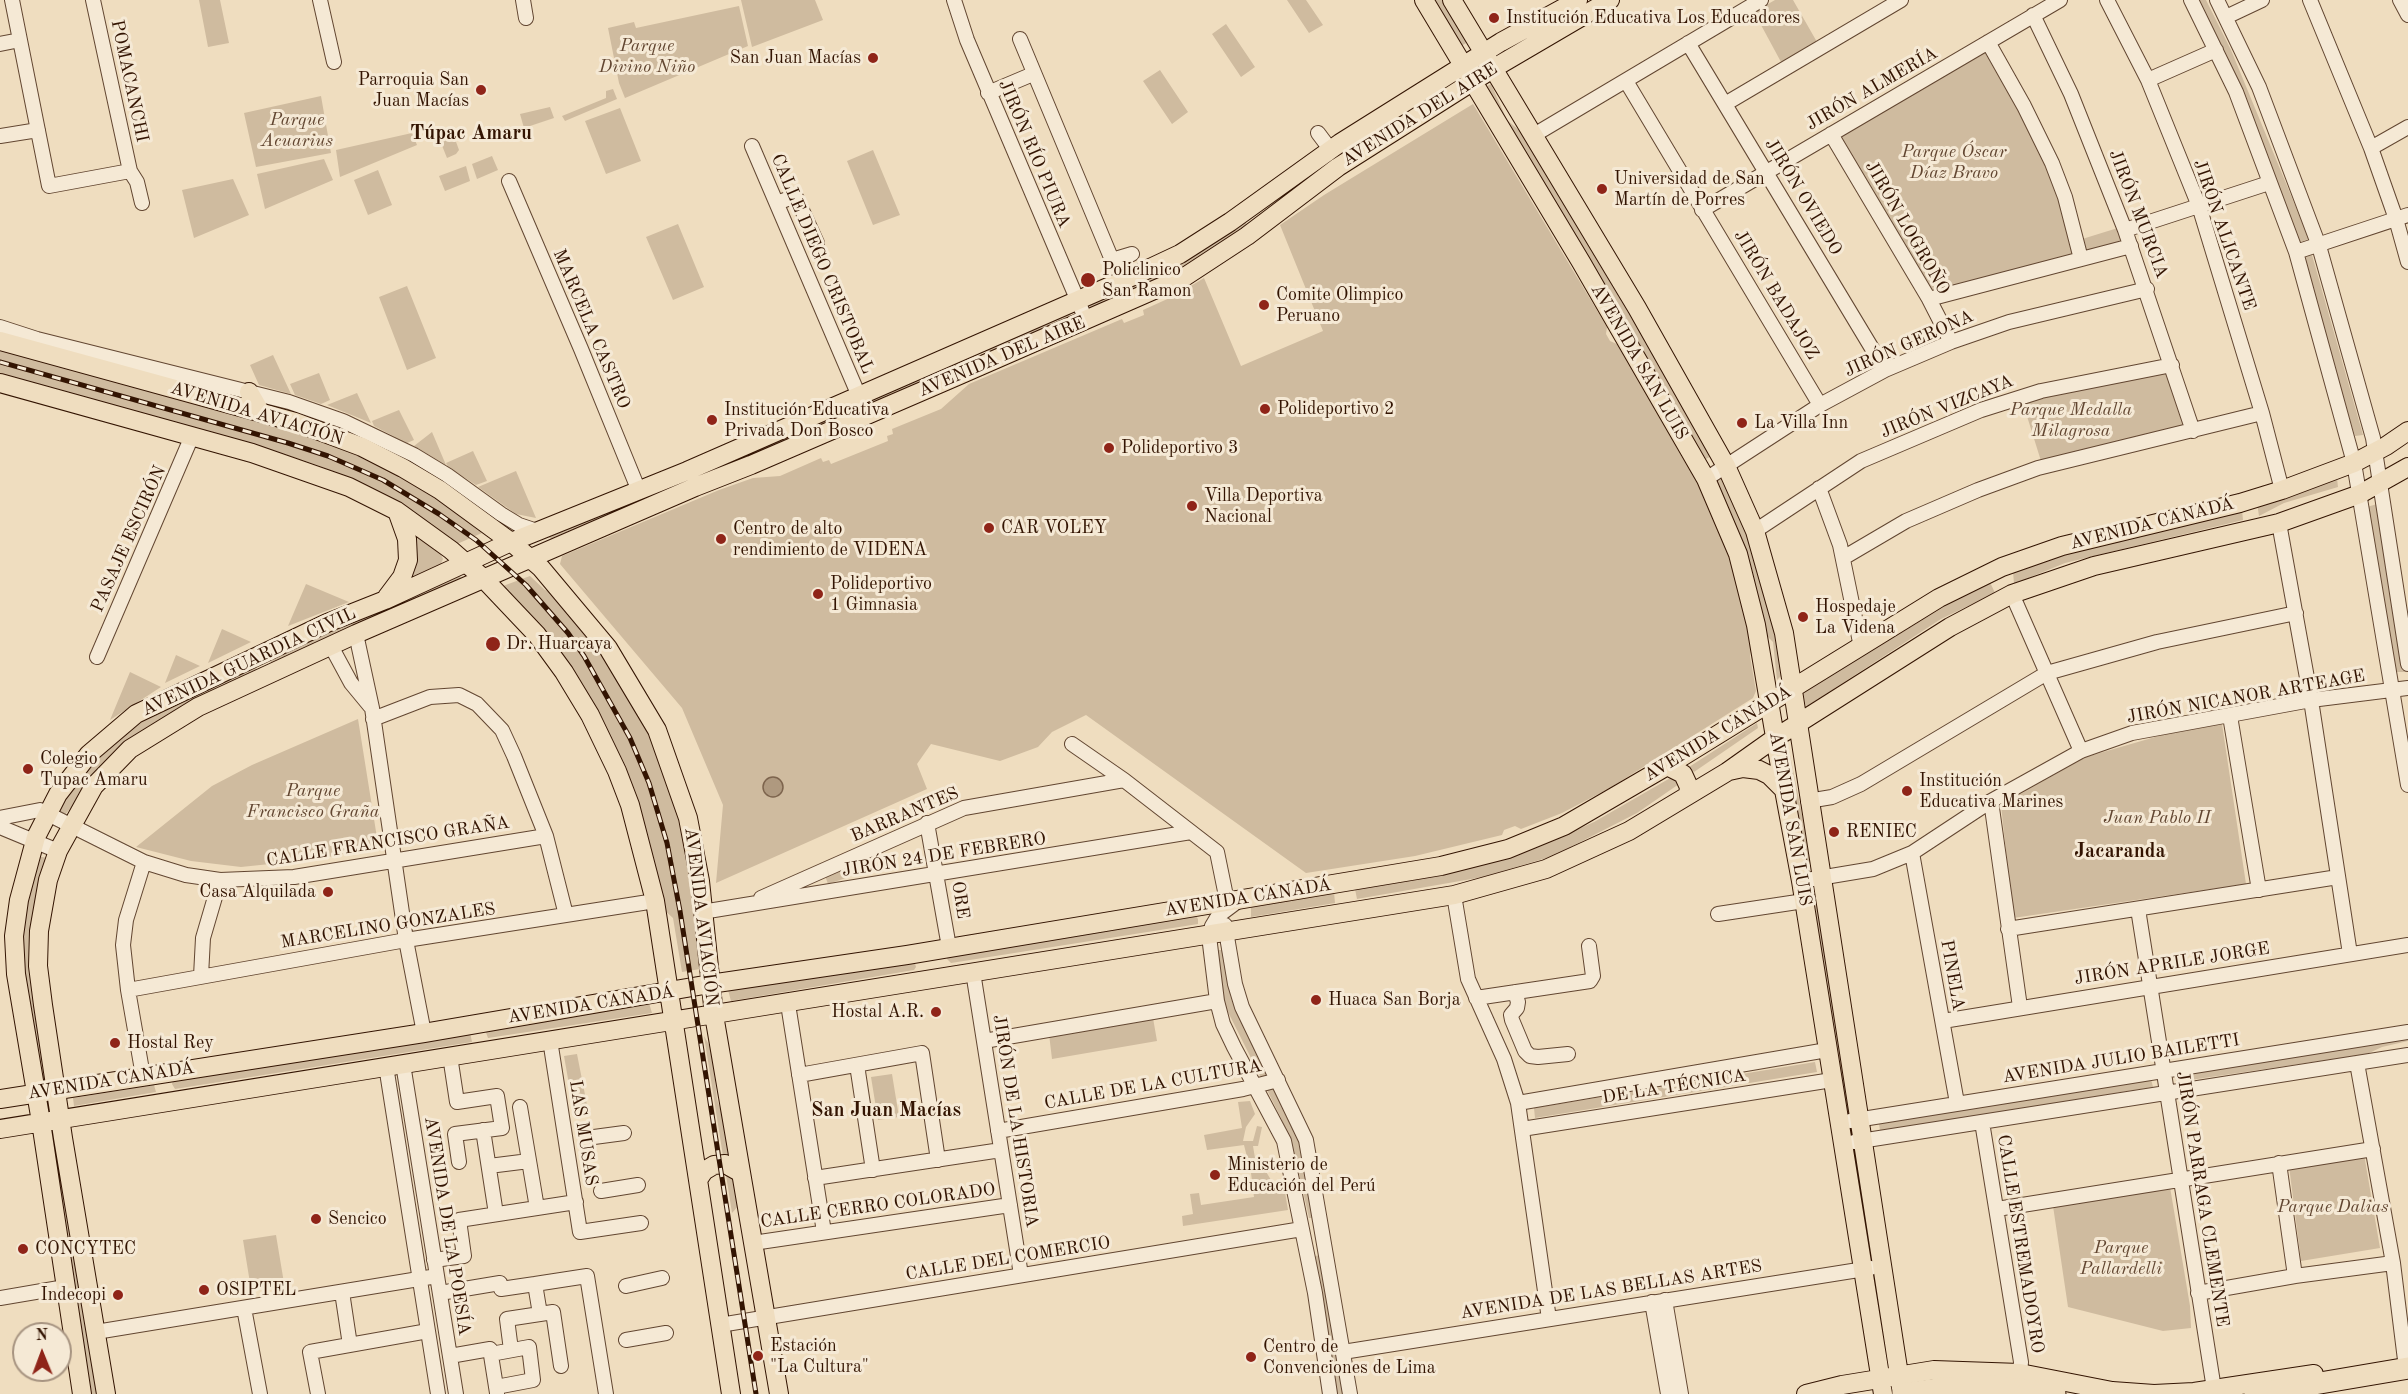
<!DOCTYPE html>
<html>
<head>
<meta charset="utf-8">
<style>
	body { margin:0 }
	#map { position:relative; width:2408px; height:1394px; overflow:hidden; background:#efddbf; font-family:"Old Standard TT",serif }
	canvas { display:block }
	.north { position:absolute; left:12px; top:1322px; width:60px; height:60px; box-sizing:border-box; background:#f5e9d5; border:2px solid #a79481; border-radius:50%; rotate:359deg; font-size:16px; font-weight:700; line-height:24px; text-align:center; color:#331402 }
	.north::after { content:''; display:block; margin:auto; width:21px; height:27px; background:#8f2418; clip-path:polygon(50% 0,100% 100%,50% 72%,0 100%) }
</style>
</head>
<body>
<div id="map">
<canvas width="2408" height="1394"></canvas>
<div class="north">N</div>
</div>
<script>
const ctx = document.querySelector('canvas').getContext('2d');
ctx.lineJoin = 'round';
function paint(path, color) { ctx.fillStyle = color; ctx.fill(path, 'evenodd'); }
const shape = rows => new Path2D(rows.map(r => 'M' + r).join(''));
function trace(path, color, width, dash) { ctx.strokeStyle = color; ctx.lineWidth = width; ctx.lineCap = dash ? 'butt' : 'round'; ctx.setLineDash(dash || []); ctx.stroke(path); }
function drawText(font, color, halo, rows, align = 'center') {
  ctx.font = font + ' "Old Standard TT",serif'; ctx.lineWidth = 6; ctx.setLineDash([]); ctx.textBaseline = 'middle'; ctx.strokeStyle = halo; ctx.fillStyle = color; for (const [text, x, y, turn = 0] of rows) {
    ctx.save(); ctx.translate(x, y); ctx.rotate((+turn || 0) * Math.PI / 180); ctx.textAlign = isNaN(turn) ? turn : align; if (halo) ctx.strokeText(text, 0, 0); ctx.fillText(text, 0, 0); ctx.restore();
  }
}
paint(shape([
	[199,0,220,0,229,43,208,47],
	[741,0,815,0,823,20,752,47],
	[1287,0,1306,0,1323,25,1309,33],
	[1433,0,1443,0,1468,42,1461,46],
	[1775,0,1793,0,1817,42,1781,62,1754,12],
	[2194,0,2206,0,2231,50,2309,239,2295,244],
	[739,6,748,46,625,98,619,83,608,28,634,22,636,28],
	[1226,24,1255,67,1241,77,1212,34],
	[1986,43,2043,148,2078,257,1934,294,1836,130],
	[1160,70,1188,112,1172,124,1143,81],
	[1491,84,1507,120,1520,131,1713,455,1706,459,1483,88],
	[613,89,617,99,565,121,562,116,606,98,606,91],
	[321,96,331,153,256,167,244,113],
	[1473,104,1607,327,1606,334,1610,341,1619,345,1683,459,1694,470,1720,529,1739,587,1752,645,1750,656,1756,691,1753,698,1610,788,1562,813,1521,829,1515,826,1504,830,1502,835,1415,856,1306,873,1086,715,1052,732,1038,747,1000,761,931,744,917,764,927,789,716,883,723,805,682,708,560,564,562,556,719,490,753,478,780,476,821,458,823,462,829,460,831,464,888,441,887,436,893,434,892,429,941,409,969,384,1122,319,1124,323,1144,315,1143,310,1174,296,1204,278,1241,366,1323,331,1280,225,1324,195],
	[550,107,554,118,524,128,520,114],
	[620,108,641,161,606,174,585,121],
	[412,133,417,145,340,177,336,150],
	[449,135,455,139,459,150,456,154,447,158,439,138],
	[873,150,900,215,873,225,847,161],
	[492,156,498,170,477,179,472,164],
	[324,159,333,180,265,209,257,174],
	[466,166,470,181,445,191,439,176],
	[378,170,392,205,368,215,354,180],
	[233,179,249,215,194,238,182,190],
	[1243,219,1248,226,1192,265,1093,313,1087,301],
	[678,224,704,287,673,300,646,237],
	[2121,227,2127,243,2084,255,2079,240],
	[2312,255,2363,435,2355,436,2301,258],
	[407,286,436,358,407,370,379,297],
	[1068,310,1073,321,987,356,984,347],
	[0,349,315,437,359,454,426,490,482,533,457,544,347,477,317,465,275,451,0,376],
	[273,355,291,394,259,385,250,365],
	[967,355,972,364,703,477,700,470],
	[2165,367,2185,427,2041,461,2021,397],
	[319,373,330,400,321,404,295,395,290,384],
	[357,393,371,423,327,405],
	[399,410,414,440,407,443,374,426,372,421],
	[432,432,446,465,414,446],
	[473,451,487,481,476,485,448,467,446,463],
	[516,471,536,518,516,514,478,487],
	[1724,472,1750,534,1785,672,1777,680,1773,642,1766,635,1711,480],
	[2337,478,2338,487,2284,503,2259,516,2257,503],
	[683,481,684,485,556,541,544,535],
	[2377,504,2405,672,2395,672,2367,507],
	[2242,510,2243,520,2065,563,2014,584,2013,571,2069,550],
	[413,532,439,551,443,559,440,566,410,581],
	[460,575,461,580,273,664,270,661,270,657],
	[530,576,545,590,555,593,582,624,624,687,653,742,681,822,692,878,701,960,700,969,682,972,673,918,663,909,650,848,537,623,503,586],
	[1989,580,1995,593,1941,619,1806,707,1802,692],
	[306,584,349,602,288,626],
	[222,629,251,642,208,663],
	[176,655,200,666,165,683],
	[252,666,256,668,258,674,213,691,119,747,65,815,60,812,60,806,109,746,137,723],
	[130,672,161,687,110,720],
	[358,719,378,844,376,848,318,859,241,867,191,861,136,847,212,786,252,765],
	[1757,723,1758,728,1694,772,1689,767],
	[2222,724,2246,884,2013,918,2001,805,2086,757,2169,733],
	[1788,745,1812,864,1803,865,1783,747],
	[1672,777,1679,784,1637,813,1553,856,1483,877,1357,899,1355,889,1482,864,1538,847,1594,822],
	[36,856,48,858,43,1061,38,1064,21,967,24,910],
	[854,860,858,874,828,884,823,870],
	[1334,892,1335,903,1251,917,1251,907],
	[1817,893,1852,1112,1842,1114,1806,894],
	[1194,914,1198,919,1198,924,951,963,947,959,947,956],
	[1217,950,1224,950,1231,998,1271,1074,1299,1139,1314,1218,1309,1218,1297,1165,1281,1118,1224,1004],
	[914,960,916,967,914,970,731,1001,728,990],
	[649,1003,652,1013,488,1038,484,1027],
	[1153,1018,1157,1041,1052,1059,1049,1034],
	[470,1032,472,1042,175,1089,172,1084,173,1080],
	[704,1036,712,1050,717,1099,723,1117,739,1205,732,1213],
	[2408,1037,2408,1041,2382,1047,2367,1054,2177,1082,2174,1075],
	[577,1054,588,1110,574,1113,564,1056],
	[1815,1062,1817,1072,1535,1118,1534,1108],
	[892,1074,899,1117,878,1120,871,1077],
	[2151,1079,2153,1087,1880,1131,1879,1124],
	[154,1085,156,1092,74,1106,73,1098],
	[1250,1101,1255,1114,1246,1127,1243,1141,1253,1141,1257,1126,1262,1127,1258,1146,1253,1146,1255,1158,1248,1161,1244,1145,1207,1150,1204,1135,1242,1128,1238,1102],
	[54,1137,99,1394,92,1394,48,1138],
	[2364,1154,2380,1248,2301,1261,2289,1166],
	[1265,1170,1271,1180,1285,1192,1288,1210,1183,1226,1182,1216,1193,1214,1190,1194,1199,1193,1201,1205,1254,1197,1251,1173],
	[2170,1187,2190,1306,2191,1328,2163,1331,2068,1307,2053,1206],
	[276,1235,284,1283,251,1289,243,1240],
	[1321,1255,1344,1394,1335,1394,1315,1256]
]), '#cfbb9f');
const water = shape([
	'763 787a10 10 0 1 1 20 0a10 10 0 1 1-20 0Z'
]);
paint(water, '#af997f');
trace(water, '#7d644d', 1.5);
const minor = shape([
	[12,0,49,186,130,171],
	[93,0,130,171,137,182,142,203],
	[320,0,334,62],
	[523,0,526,18],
	[954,0,967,40,1086,320],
	[2107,0,2148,80,2199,206,2262,413,2282,490],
	[2191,0,2236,92,2296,252,2354,463,2408,785],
	[2217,0,2259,87,2319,246,2373,438,2408,664],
	[2310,0,2371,148,2396,219,2408,262],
	[2400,0,2408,15],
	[2033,15,2071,94,2125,230,2193,431],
	[2226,17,2262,0],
	[1020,39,1112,260,1132,254],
	[1988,42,2024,106,2052,163,2065,197,2081,259],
	[1688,43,1885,370],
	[0,44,20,40],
	[2148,80,2216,50],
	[1626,81,1820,405],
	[988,93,1033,74],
	[1725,104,1901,0],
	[1318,133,1330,149],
	[1831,134,1929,299,1951,342],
	[1534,135,1761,0],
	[0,136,38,130],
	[752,146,859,396],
	[2371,148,2408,127],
	[509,181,581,349,639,491],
	[777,203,790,198,797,199,817,243],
	[1702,210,2060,0],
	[2125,230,2269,183],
	[2296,252,2408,215],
	[1929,299,2131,246],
	[0,327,37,339,289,402,343,421,414,455,447,475,501,514,519,525,537,531],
	[1706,479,1820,405,1885,370,1951,342,2009,322,2147,289],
	[1819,488,1840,545,1861,647],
	[2279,523,2311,700,2350,954],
	[1755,531,1861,461,1981,410,2041,391,2172,365],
	[1843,558,1906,521,1978,490,2038,468,2262,413],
	[2012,594,2081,751],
	[356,634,372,708,406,940,424,1033],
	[331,646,351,683,370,706],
	[97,657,192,436],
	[2230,716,2259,890],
	[373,719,430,697,459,695,477,704,502,730,514,756,546,836,566,915],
	[1072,744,1124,780,1217,852,1227,901],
	[1808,801,1832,797,1861,784,2047,673,2157,642,2296,613],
	[1991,801,2020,1007],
	[0,818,40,810,144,862,186,875,220,880,294,877,546,836],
	[927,823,949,947],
	[0,827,58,851],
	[1912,853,1957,1103],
	[1801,881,1873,869,1912,853,1991,801,2081,751,2132,733,2311,700,2408,688],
	[1454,895,1468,979,1504,1059,1518,1103,1549,1319],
	[761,898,964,808,1124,780],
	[1238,901,1218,916,1212,926,1209,936,1217,1001,1223,1024,1234,1047,1284,1141,1315,1293,1330,1394],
	[2138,909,2214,1389],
	[702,912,1191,832],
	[1718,914,1804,901],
	[1225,925,1235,984,1242,1007,1306,1140,1350,1394],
	[2008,929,2338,877],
	[973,972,1021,1275],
	[201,976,203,938,220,880],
	[128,990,406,940,655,901],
	[1515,992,1518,1002,1517,1008,1511,1015,1512,1020,1525,1051,1530,1056,1538,1057,1568,1054],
	[1476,998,1590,981,1593,976,1589,946],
	[788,1004,824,1232],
	[1943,1021,2408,945],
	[550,1040,580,1232,641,1223],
	[984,1041,1217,1001],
	[450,1056,457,1102,497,1096,502,1128,455,1134,459,1162],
	[2357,1063,2393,1263,2405,1360],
	[403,1064,456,1394],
	[857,1065,873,1170],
	[386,1066,438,1394],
	[799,1075,922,1053,938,1160],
	[143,1076,128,990,123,945,126,920,144,862],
	[1518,1103,1827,1050],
	[520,1107,537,1208],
	[1850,1121,2408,1032],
	[1982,1122,2021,1362,2020,1373],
	[1522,1129,1832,1080],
	[483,1130,496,1214],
	[998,1131,1243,1089,1278,1080],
	[594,1137,624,1133],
	[1854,1142,2408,1055],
	[2279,1163,2295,1276],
	[489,1166,529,1161],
	[815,1178,1001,1150],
	[601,1191,638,1185],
	[1997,1209,2373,1149],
	[753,1243,1010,1205],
	[434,1260,464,1256,459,1220,576,1202],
	[535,1284,587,1276,606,1394],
	[626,1286,662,1278],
	[342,1292,350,1345],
	[440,1293,500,1283,501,1289,535,1284,540,1314,507,1319,511,1350],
	[2198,1293,2295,1276,2393,1263],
	[0,1298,65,1287],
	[1665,1300,1681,1394],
	[1652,1302,1668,1394],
	[244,1308,260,1394],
	[540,1314,553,1312,561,1366],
	[720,1325,1302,1229],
	[96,1332,437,1276],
	[626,1340,666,1333],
	[1343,1352,1871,1268],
	[491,1354,529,1347,533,1380,496,1387],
	[450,1356,490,1349,497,1393],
	[318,1394,310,1352,428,1331]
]);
const major = shape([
	[1424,0,1581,262,1706,479,1738,554,1756,625,1784,790,1801,881,1883,1394],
	[1452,0,1637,308,1726,466,1755,531,1784,633,1902,1394],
	[0,341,295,422,362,447,403,468,440,490,511,542,541,568,608,648,657,730,688,818,700,881,714,1015,779,1394],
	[0,383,252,453,349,487,397,511,451,550,483,578,537,635,564,672,590,715,617,771,630,805,655,901,731,1394],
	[249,392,261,413],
	[387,597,402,577,408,560,407,539,397,511],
	[1667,766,1683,774,1689,787,1688,795],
	[1729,771,1743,768,1759,770,1769,775,1784,790],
	[0,1099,424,1033,710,984,907,955,1441,866,1508,849,1564,826,1667,766,1939,598,2002,567,2062,546,2240,503,2282,490,2354,463,2386,446,2408,431],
	[0,1129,1454,895,1546,869,1629,831,1727,772,1775,738,1950,627,2012,594,2094,566,2279,523,2360,494,2408,467],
	[698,1180,704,1171,714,1165,725,1164,741,1173],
	[82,1394,41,1122,16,974,14,936,19,900,36,837,58,794,89,754,136,714,327,623,385,600,511,542,687,471,1131,277,1180,254,1230,222,1340,143,1501,42,1578,0],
	[106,1394,63,1138,43,1005,38,966,39,931,48,880,58,851,94,786,130,749,198,707,356,634,695,487,751,465,955,377,1186,276,1247,236,1338,167,1494,68,1610,0],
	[1806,1394,1842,1385,1934,1370,2020,1373,2112,1391,2154,1394,2194,1392,2314,1374]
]);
const highway = shape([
	[1903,1394,1945,1388,1992,1386,2055,1394],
	[2255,1394,2408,1368]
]);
trace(minor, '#624631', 16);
trace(major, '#331402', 20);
trace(highway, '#331402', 23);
trace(minor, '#f5e9d5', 14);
trace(major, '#efddbf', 18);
trace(highway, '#efddbf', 21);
const rail = shape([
	[0,362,288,443,328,456,383,480,439,514,476,540,526,585,568,633,584,656,630,738,649,783,667,843,680,911,756,1394]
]);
trace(rail, '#331402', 5);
trace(rail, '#f5e9d5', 3, [9]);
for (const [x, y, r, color] of [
	[1494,18,6,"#8f2418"],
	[873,58,6,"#8f2418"],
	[481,90,6,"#8f2418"],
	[1602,189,6,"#8f2418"],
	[1088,280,8,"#8f2418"],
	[1264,305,6,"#8f2418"],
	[1265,409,6,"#8f2418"],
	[712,420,6,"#8f2418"],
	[1742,423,6,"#8f2418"],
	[1109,448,6,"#8f2418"],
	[1192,506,6,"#8f2418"],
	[989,528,6,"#8f2418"],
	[721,539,6,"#8f2418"],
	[818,594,6,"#8f2418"],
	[1803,617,6,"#8f2418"],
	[493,644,8,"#8f2418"],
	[28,769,6,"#8f2418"],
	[1907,791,6,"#8f2418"],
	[1834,832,6,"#8f2418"],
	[328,892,6,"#8f2418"],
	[1316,1000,6,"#8f2418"],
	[936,1012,6,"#8f2418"],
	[115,1043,6,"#8f2418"],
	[1215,1175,6,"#8f2418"],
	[316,1219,6,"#8f2418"],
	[23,1249,6,"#8f2418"],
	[204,1290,6,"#8f2418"],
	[118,1295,6,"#8f2418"],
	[758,1356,6,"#8f2418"],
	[1251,1357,6,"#8f2418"]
]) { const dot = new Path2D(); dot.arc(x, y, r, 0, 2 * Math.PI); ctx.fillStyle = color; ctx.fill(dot); trace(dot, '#f5e9d5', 2); }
drawText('18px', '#331402', '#f5e9d5', [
	["Institución Educativa Los Educadores",1506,18],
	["San Juan Macías",861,58,"right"],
	["Parroquia San",469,80,"right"],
	["Juan Macías",469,101,"right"],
	["Universidad de San",1614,179],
	["Martín de Porres",1614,200],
	["Policlinico",1102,270],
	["San Ramon",1102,291],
	["Comite Olimpico",1276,295],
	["Peruano",1276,316],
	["Polideportivo 2",1277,409],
	["Institución Educativa",724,410],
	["Privada Don Bosco",724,431],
	["La Villa Inn",1754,423],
	["Polideportivo 3",1121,448],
	["Villa Deportiva",1204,496],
	["Nacional",1204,517],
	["CAR VOLEY",1001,528],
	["Centro de alto",733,529],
	["rendimiento de VIDENA",733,550],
	["Polideportivo",830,584],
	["1 Gimnasia",830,605],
	["Hospedaje",1815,607],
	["La Videna",1815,628],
	["Dr. Huarcaya",506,644],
	["Colegio",40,759],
	["Tupac Amaru",40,780],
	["Institución",1919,781],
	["Educativa Marines",1919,802],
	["RENIEC",1846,832],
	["Casa Alquilada",316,892,"right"],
	["Huaca San Borja",1328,1000],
	["Hostal A.R.",924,1012,"right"],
	["Hostal Rey",127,1043],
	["Ministerio de",1227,1165],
	["Educación del Perú",1227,1186],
	["Sencico",328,1219],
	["CONCYTEC",35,1249],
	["OSIPTEL",216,1290],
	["Indecopi",106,1295,"right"],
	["Estación",770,1346],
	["\"La Cultura\"",770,1367],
	["Centro de",1263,1347],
	["Convenciones de Lima",1263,1368]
], 'left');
drawText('italic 18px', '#624631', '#f5e9d5', [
	["Parque",647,46],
	["Divino Niño",647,67],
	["Parque",297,120],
	["Acuarius",297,141],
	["Parque Óscar",1954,152],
	["Díaz Bravo",1954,173],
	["Parque Medalla",2071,410],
	["Milagrosa",2071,431],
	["Parque",313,791],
	["Francisco Graña",313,812],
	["Juan Pablo II",2157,818],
	["Parque Dalias",2333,1207],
	["Parque",2121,1248],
	["Pallardelli",2121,1269]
]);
drawText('18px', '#331402', '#f5e9d5', [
	["POMACANCHI",129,81,78],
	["JIRÓN ALMERÍA",1872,89,-30],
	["AVENIDA DEL AIRE",1420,115,-32],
	["JIRÓN RÍO PIURA",1034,154,67],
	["JIRÓN OVIEDO",1803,197,59],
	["JIRÓN MURCIA",2138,214,69],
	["JIRÓN LOGROÑO",1907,228,60],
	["JIRÓN ALICANTE",2224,235,71],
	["CALLE DIEGO CRISTOBAL",822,264,67],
	["JIRÓN BADAJOZ",1776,295,59],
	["MARCELA CASTRO",591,329,67],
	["JIRÓN GERONA",1909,344,-24],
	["AVENIDA DEL AIRE",1002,357,-23],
	["AVENIDA SAN LUIS",1639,362,60],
	["JIRÓN VIZCAYA",1947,407,-22],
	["AVENIDA AVIACIÓN",257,414,17],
	["AVENIDA CANADÁ",2152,524,-14],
	["PASAJE ESCIRÓN",129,539,-66],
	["AVENIDA GUARDIA CIVIL",249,662,-25],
	["JIRÓN NICANOR ARTEAGE",2246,697,-10],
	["AVENIDA CANADÁ",1718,734,-31],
	["BARRANTES",905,815,-23],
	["AVENIDA SAN LUIS",1790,819,80],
	["CALLE FRANCISCO GRAÑA",388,842,-9],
	["JIRÓN 24 DE FEBRERO",944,855,-9],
	["AVENIDA CANADÁ",1248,898,-9],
	["ORE",960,900,81],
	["AVENIDA AVIACIÓN",701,917,83],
	["MARCELINO GONZALES",388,926,-9],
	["JIRÓN APRILE JORGE",2172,964,-9],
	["PINELA",1952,975,80],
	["AVENIDA CANADÁ",591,1005,-9],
	["AVENIDA JULIO BAILETTI",2121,1059,-9],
	["AVENIDA CANADÁ",111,1081,-9],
	["CALLE DE LA CULTURA",1153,1085,-10],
	["DE LA TÉCNICA",1674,1087,-9],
	["JIRÓN DE LA HISTORIA",1015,1121,81],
	["LAS MUSAS",583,1133,81],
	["JIRÓN PARRAGA CLEMENTE",2202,1199,81],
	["CALLE CERRO COLORADO",878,1206,-8],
	["AVENIDA DE LA POESÍA",447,1226,81],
	["CALLE ESTREMADOYRO",2020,1244,81],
	["CALLE DEL COMERCIO",1008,1259,-9],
	["AVENIDA DE LAS BELLAS ARTES",1611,1290,-9]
]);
drawText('bold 20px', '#331402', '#f5e9d5', [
	["Túpac Amaru",471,134],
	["Jacaranda",2120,852],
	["San Juan Macías",886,1111]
]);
</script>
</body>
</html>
